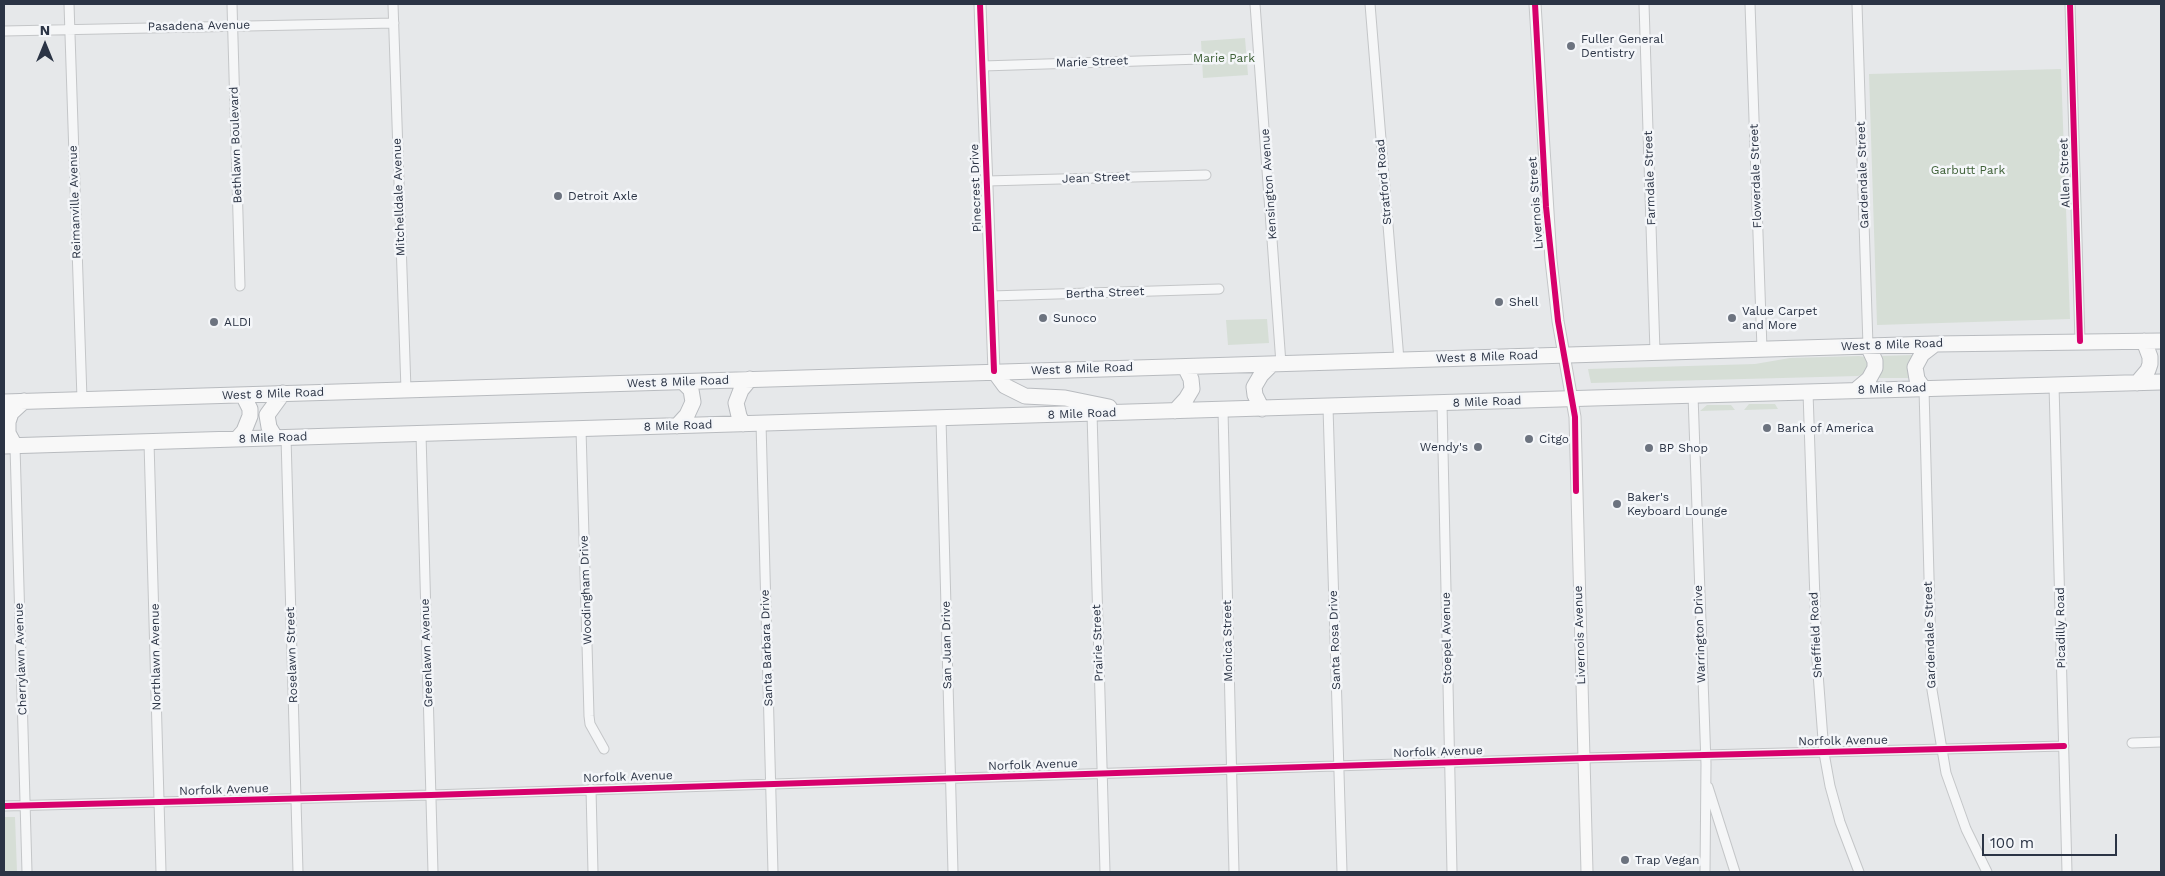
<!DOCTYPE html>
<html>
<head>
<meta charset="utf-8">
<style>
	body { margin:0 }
	#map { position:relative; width:2165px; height:876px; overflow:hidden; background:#e6e8ea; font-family:"Work Sans",sans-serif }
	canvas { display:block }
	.frame { position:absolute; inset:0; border:5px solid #2b3445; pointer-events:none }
	.north { position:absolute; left:20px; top:20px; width:50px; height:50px; -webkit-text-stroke:4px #f4f6f9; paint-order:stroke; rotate:0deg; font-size:14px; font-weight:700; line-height:20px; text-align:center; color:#2b3445 }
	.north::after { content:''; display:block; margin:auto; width:18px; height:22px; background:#2b3445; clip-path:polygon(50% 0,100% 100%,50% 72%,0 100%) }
	.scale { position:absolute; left:1982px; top:834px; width:135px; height:22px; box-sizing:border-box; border:2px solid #2b3445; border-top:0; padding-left:6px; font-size:15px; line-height:18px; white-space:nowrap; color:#2b3445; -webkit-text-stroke:4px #f4f6f9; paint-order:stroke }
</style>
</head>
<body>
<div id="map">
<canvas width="2165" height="876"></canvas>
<div class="frame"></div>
<div class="north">N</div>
<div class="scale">100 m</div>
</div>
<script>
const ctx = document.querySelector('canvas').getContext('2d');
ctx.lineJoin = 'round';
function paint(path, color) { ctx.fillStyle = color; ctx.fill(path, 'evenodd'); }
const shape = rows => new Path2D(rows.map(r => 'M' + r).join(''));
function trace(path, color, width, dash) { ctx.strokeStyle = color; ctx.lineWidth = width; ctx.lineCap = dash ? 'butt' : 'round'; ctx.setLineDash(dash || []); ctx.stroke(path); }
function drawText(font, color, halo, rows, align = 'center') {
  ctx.font = font + ' "Work Sans",sans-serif'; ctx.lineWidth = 5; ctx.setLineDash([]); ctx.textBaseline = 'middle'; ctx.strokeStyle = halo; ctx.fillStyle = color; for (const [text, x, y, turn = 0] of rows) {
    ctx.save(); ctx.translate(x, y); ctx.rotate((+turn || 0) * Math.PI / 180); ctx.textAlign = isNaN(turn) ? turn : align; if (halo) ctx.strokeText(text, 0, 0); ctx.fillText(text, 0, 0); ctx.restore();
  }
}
paint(shape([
	[1245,38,1248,75,1203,78,1201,41],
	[2061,69,2070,319,1877,325,1869,74],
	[1267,319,1269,343,1228,345,1226,320],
	[1913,355,1910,378,1879,378,1883,366,1882,356],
	[1859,356,1865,357,1869,365,1865,373,1858,376,1591,383,1589,374,1588,369,1755,364,1790,358],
	[1749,404,1775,404,1778,409,1744,410],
	[1707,405,1731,405,1735,410,1700,411],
	[4,817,15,817,17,872,4,872]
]), '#d6ded6');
const street = shape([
	[69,4,82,399],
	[232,4,240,286],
	[393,4,406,390],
	[1255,4,1281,364],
	[1370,4,1399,360],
	[1644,4,1655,352],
	[1750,4,1762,349],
	[1857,4,1868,346],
	[2070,4,2080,341],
	[4,31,394,23],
	[983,66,1201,59],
	[987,181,1206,175],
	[991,296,1219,289],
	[2054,385,2067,872],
	[1924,389,1932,690,1946,773,1966,829,1987,872],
	[1808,392,1817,660,1824,753,1830,786,1840,822,1859,872],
	[1693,395,1706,764,1705,872],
	[1442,403,1452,872],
	[1328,407,1342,872],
	[1223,410,1234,872],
	[1092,413,1105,872],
	[941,418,953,872],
	[761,423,773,872],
	[581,429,589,716,590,724,604,749],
	[421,434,433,872],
	[286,437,298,872],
	[149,442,161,872],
	[15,446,27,872],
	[2132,743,2161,742],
	[1708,787,1735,872],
	[591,789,593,872],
	[4,806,431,795,1584,758,2064,746]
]);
const secondary = shape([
	[980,4,994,371],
	[1535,4,1551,260,1558,321,1575,417,1587,872]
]);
const highway = shape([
	[994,371,1005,386,1025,396,1065,398,1109,407],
	[2137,383,2148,370,2150,364,2150,357,2144,341],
	[1924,389,1917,379,1915,367,1922,354,1935,344],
	[1856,390,1869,379,1875,368,1875,361,1868,346],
	[4,402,1935,344,2161,341],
	[1262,409,1255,395,1254,387,1261,375,1272,364],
	[1175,411,1186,399,1192,389,1191,379,1185,367],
	[743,424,739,416,736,403,741,390,750,379],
	[677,426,687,415,693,402,691,390,683,382],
	[275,437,269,427,267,415,283,393],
	[237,439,244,431,250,416,250,409,243,395],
	[4,446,1593,398,2161,382],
	[15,446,8,433,8,422,11,413,24,401]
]);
trace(street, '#c4c6c8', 11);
trace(secondary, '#c4c6c8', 13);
trace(highway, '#b8bbbf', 17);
trace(street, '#f5f6f7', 9);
trace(secondary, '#f8f8f8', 11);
trace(highway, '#f8f8f8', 15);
trace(shape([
	[980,4,994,371],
	[1535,4,1546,207,1558,321,1575,417,1576,491],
	[2070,4,2080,341],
	[4,806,431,795,1584,758,2064,746]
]), '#d6006c', 6);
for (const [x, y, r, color] of [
	[1571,46,5,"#6c737f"],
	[558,196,5,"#6c737f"],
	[1499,302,5,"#6c737f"],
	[1043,318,5,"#6c737f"],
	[1732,318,5,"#6c737f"],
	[214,322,5,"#6c737f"],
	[1767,428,5,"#6c737f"],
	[1529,439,5,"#6c737f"],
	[1478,447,5,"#6c737f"],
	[1649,448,5,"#6c737f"],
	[1617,504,5,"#6c737f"],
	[1625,860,5,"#6c737f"]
]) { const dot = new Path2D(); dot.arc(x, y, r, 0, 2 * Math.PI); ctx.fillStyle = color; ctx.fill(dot); trace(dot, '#f4f6f9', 2); }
drawText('12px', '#2b3445', '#f4f6f9', [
	["Pasadena Avenue",199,26,-1],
	["Marie Street",1092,62,-2],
	["Bethlawn Boulevard",236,145,-92],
	["Allen Street",2065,173,-92],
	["Gardendale Street",1863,175,-92],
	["Flowerdale Street",1756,176,-92],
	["Jean Street",1096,178,-2],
	["Farmdale Street",1650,178,-92],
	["Stratford Road",1384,182,-95],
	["Kensington Avenue",1269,184,-94],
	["Pinecrest Drive",976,188,-92],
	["Mitchelldale Avenue",399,197,-92],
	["Reimanville Avenue",75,202,-92],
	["Livernois Street",1536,203,-94],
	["Bertha Street",1105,293,-2],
	["West 8 Mile Road",1892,345,-2],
	["West 8 Mile Road",1487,357,-2],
	["West 8 Mile Road",1082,369,-2],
	["West 8 Mile Road",678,382,-2],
	["8 Mile Road",1892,389,-2],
	["West 8 Mile Road",273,394,-2],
	["8 Mile Road",1487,402,-2],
	["8 Mile Road",1082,414,-2],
	["8 Mile Road",678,426,-2],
	["8 Mile Road",273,438,-2],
	["Woodingham Drive",586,590,-92],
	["Picadilly Road",2061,628,-91],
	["Warrington Drive",1700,634,-92],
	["Livernois Avenue",1580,635,-92],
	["Sheffield Road",1816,635,-93],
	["Gardendale Street",1930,635,-92],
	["Stoepel Avenue",1447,638,-91],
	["Santa Rosa Drive",1335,640,-92],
	["Monica Street",1228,641,-91],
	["Prairie Street",1098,643,-92],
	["San Juan Drive",947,645,-91],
	["Santa Barbara Drive",767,648,-92],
	["Greenlawn Avenue",427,653,-92],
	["Roselawn Street",292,655,-92],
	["Northlawn Avenue",156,657,-91],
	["Cherrylawn Avenue",21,659,-92],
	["Norfolk Avenue",1843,741,-1],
	["Norfolk Avenue",1438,752,-2],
	["Norfolk Avenue",1033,765,-2],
	["Norfolk Avenue",628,777,-2],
	["Norfolk Avenue",224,790,-2]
]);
drawText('12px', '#2b3445', '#f4f6f9', [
	["Fuller General",1581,39],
	["Dentistry",1581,53],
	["Detroit Axle",568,196],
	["Shell",1509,302],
	["Value Carpet",1742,311],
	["and More",1742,325],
	["Sunoco",1053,318],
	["ALDI",224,322],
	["Bank of America",1777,428],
	["Citgo",1539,439],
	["Wendy's",1468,447,"right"],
	["BP Shop",1659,448],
	["Baker's",1627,497],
	["Keyboard Lounge",1627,511],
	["Trap Vegan",1635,860]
], 'left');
drawText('12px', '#3f6138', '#f4f6f9', [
	["Marie Park",1224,58],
	["Garbutt Park",1968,170]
]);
</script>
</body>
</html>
